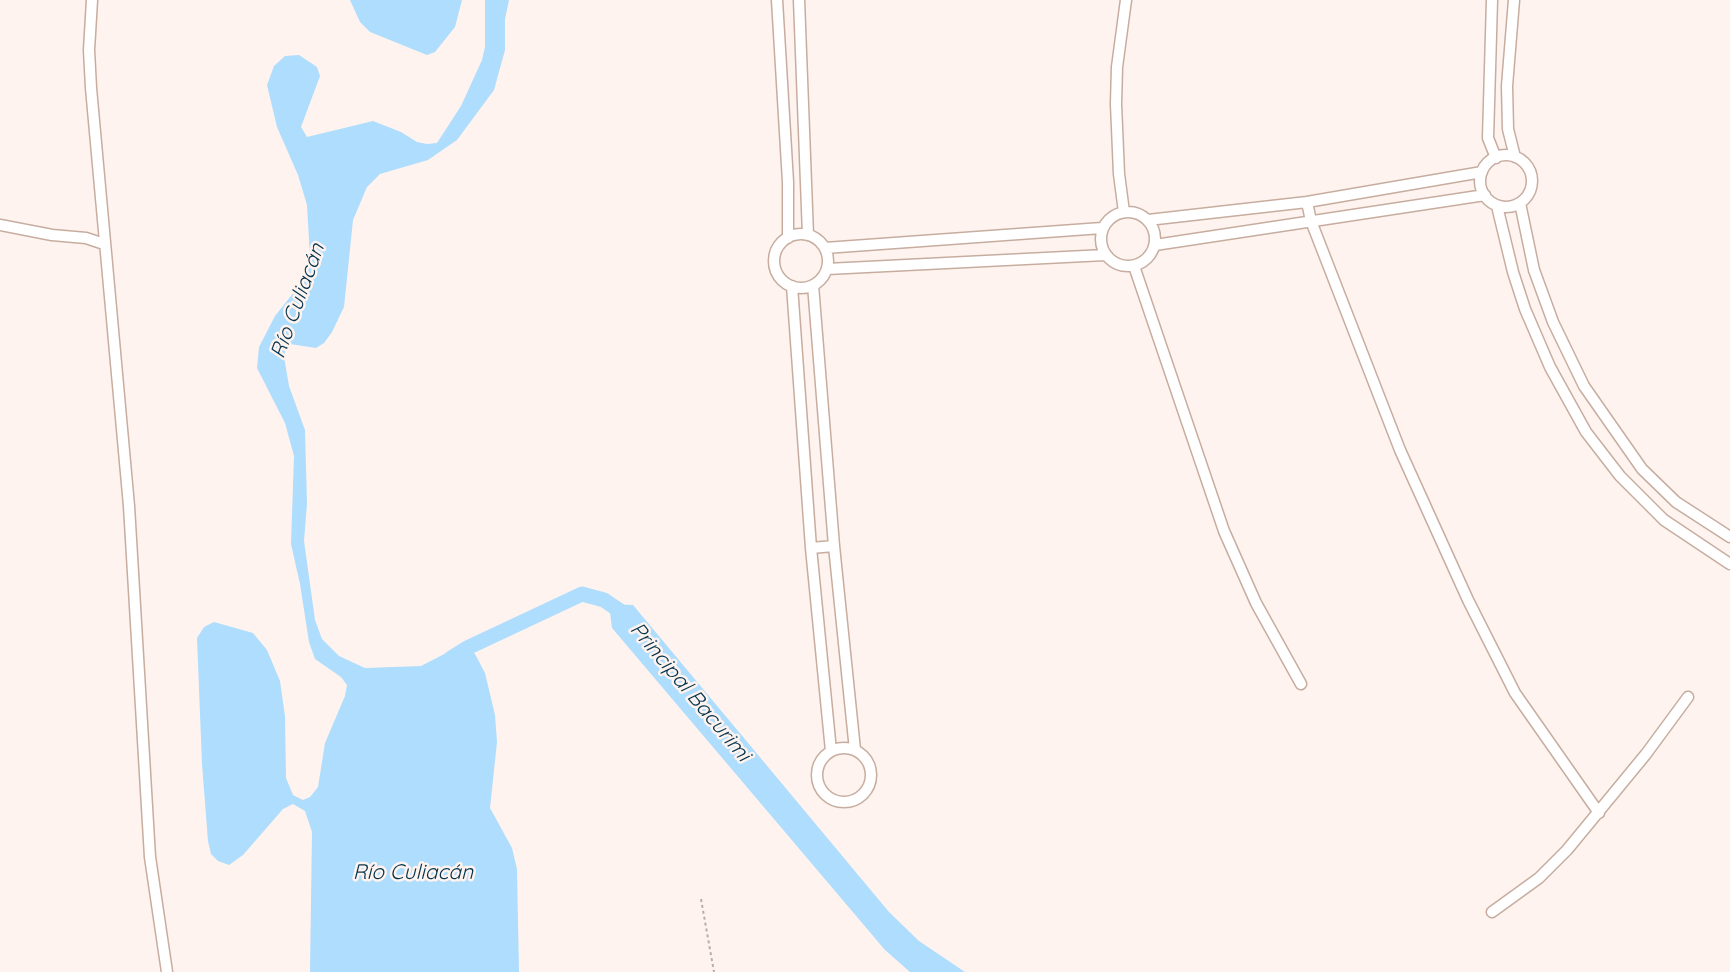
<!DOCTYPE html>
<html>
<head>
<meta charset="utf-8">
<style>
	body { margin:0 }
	canvas { display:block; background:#fef3ee }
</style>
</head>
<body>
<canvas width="1730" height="972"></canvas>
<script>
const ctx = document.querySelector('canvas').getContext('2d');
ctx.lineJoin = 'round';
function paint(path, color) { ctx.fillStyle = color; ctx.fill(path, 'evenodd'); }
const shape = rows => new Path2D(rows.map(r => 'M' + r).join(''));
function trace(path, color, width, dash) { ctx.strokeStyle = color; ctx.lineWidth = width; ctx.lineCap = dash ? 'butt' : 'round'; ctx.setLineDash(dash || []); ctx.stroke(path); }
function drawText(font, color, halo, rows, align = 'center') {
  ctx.font = font + ' Quicksand,sans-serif'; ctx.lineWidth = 5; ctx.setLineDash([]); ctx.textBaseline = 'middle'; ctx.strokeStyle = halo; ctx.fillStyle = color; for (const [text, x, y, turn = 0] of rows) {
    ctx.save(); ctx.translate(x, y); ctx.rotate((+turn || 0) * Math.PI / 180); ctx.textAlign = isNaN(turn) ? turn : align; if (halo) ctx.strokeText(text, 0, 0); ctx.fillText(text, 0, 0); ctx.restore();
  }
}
paint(shape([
	[350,0,462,0,455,27,435,52,427,55,370,32,360,22],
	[485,0,509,0,505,19,505,50,494,90,457,140,428,160,380,174,367,187,353,220,344,307,332,332,324,343,316,348,290,344,286,349,284,357,289,386,305,430,307,504,304,541,315,620,322,639,339,656,365,668,421,666,454,649,467,648,475,654,485,673,495,715,497,742,490,808,512,848,517,869,519,972,310,972,312,832,305,811,293,804,283,809,243,855,229,865,218,861,211,854,208,841,202,764,197,638,204,627,214,622,253,633,267,650,280,681,285,716,286,778,293,795,303,800,310,797,318,787,325,743,345,696,347,685,341,677,315,659,309,642,300,584,291,544,294,456,285,423,257,368,259,347,275,316,298,287,310,257,307,205,298,175,277,127,267,85,274,66,285,56,299,55,317,67,320,76,301,127,307,137,373,121,401,132,417,142,427,144,437,143,461,106,482,60,485,47],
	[609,604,633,605,889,912,919,941,965,972,910,972,885,950,612,628]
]), '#afddfd');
trace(shape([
	[451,658,467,648,582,594,604,600,626,615]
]), '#afddfd', 15);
const street = shape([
	[92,0,89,50,91,88,129,506,150,857,167,972],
	[777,0,788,182,788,238],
	[799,0,808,235],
	[1492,0,1488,138,1496,158],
	[1514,0,1507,86,1508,129,1515,157],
	'1480 181a26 26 0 1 1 52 0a26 26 0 1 1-52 0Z',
	[1307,202,1311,221,1400,450,1468,600,1515,693,1599,813],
	[1520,203,1534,270,1553,322,1584,386,1642,469,1676,502,1730,537],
	[1497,206,1513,272,1525,309,1550,367,1586,432,1620,476,1664,520,1730,564],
	'1101 239a27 27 0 1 1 54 0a27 27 0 1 1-54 0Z',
	[1124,212,1119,174,1116,104,1117,67,1126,0],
	[1148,220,1307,202,1482,172],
	[0,225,52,235,86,238,104,244],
	'774 261a27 27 0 1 1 54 0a27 27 0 1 1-54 0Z',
	[1155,245,1485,195],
	[825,248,1102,228],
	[1134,266,1224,531,1256,603,1301,684],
	[827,269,1105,255],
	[813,285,834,546,855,750],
	[792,286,811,548,831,751],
	[811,548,834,546],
	'817 775a27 27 0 1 1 54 0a27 27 0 1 1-54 0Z',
	[1492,912,1539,878,1567,850,1646,754,1688,697]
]);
trace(street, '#c7ada0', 13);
trace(shape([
	[701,899,714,972]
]), '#b8ada8', 2, [3, 3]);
trace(street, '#fff', 10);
drawText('italic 21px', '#03344e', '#fef3ee', [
	["Río Culiacán",298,301,-70],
	["Principal Bacurimi",690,692,50],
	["Río Culiacán",413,873]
]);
</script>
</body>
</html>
